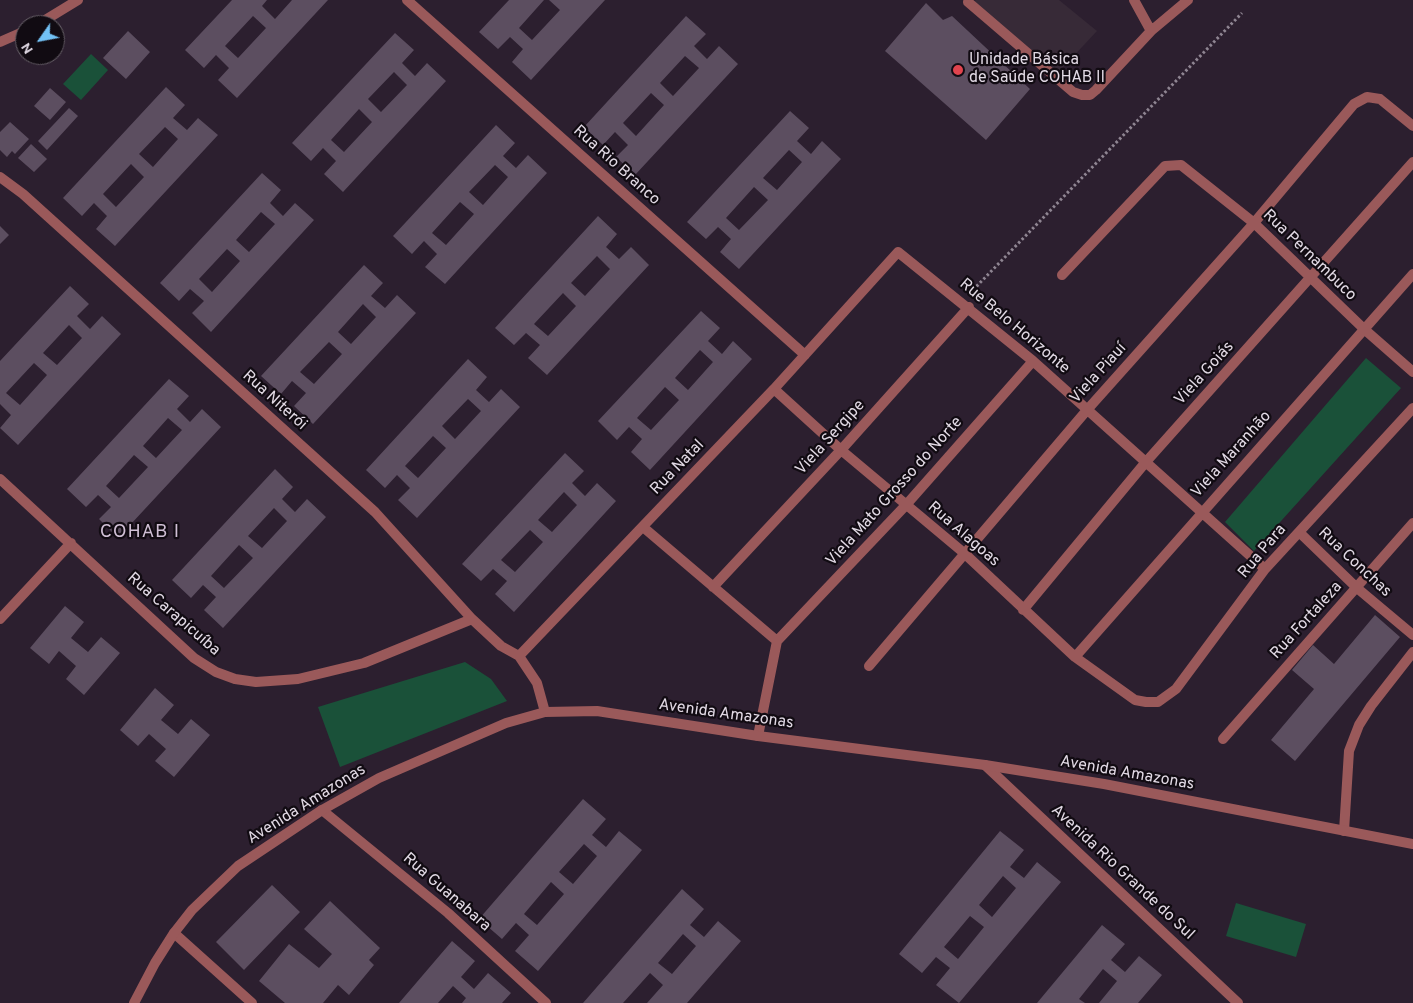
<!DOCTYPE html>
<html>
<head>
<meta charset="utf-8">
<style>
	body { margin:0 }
	#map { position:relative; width:1413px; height:1003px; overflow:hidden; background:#2c1f2f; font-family:Overpass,sans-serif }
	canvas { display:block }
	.north { position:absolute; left:15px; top:15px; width:50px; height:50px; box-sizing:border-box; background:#110b12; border:1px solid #655e66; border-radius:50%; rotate:237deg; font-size:14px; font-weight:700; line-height:20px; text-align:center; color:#e2dae5 }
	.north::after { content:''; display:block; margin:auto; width:18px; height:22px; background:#72c1f5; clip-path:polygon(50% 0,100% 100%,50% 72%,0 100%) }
</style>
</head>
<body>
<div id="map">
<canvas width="1413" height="1003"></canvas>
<div class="north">N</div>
</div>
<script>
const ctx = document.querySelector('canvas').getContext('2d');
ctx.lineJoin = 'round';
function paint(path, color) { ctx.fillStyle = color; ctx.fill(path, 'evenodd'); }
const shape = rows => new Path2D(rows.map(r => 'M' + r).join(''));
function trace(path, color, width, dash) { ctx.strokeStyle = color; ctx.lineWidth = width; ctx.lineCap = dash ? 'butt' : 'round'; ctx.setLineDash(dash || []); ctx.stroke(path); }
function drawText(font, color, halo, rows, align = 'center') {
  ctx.font = font + ' Overpass,sans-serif'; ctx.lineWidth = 4.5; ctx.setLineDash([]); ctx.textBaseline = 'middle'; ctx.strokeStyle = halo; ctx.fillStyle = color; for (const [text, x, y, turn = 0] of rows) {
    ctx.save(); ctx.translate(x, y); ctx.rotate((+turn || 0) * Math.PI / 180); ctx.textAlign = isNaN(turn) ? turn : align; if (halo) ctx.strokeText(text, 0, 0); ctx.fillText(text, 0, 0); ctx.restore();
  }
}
paint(shape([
	[976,0,1059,0,1097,31,1055,76,972,4]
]), '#372a37');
paint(shape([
	[91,54,108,70,81,100,63,84],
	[1366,358,1401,388,1254,551,1225,522],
	[465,662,491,679,507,701,340,767,318,707],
	[1236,903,1306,924,1296,957,1226,936]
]), '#1a5139');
paint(shape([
	[232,0,267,0,262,6,275,19,292,0,328,0,237,98,218,80,229,68,216,55,204,68,185,50],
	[253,16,266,28,238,58,225,46],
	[509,0,544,0,519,28,532,40,560,10,549,0,605,0,531,80,512,62,523,49,510,37,498,49,479,32],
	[926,3,943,20,952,16,1030,89,986,140,885,51],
	[686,16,706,34,694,46,707,59,719,46,738,64,635,175,616,157,628,145,615,132,603,145,584,127],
	[685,56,699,68,673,96,660,83],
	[651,93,664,105,636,136,623,123],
	[128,31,150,52,126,79,103,58],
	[395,33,414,50,402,63,415,76,427,63,446,81,343,192,324,174,336,161,323,148,311,161,292,143],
	[394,72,407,85,381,112,368,99],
	[359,109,372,122,344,152,331,140],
	[166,87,185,105,173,118,187,130,198,118,218,135,115,246,96,229,107,216,94,203,82,216,63,198],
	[165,127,178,139,153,167,139,154],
	[131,164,144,177,116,207,103,194],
	[50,88,66,102,50,120,34,106],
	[69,108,78,116,47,150,38,141],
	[790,111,809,128,797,141,811,154,822,141,841,159,739,269,720,252,731,239,718,227,706,239,687,222],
	[789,150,802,162,777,190,763,178],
	[754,187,768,200,739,230,726,218],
	[10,122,29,139,15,154,12,151,7,157,0,150,0,132],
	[496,125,515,143,503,156,516,168,528,155,547,173,445,284,425,267,437,254,424,241,412,254,393,236],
	[495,165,508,177,483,205,469,192],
	[460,202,474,214,446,245,432,233],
	[31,144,47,159,34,172,18,158],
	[262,173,281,190,270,203,283,216,295,203,314,220,211,332,192,313,204,301,190,289,179,301,160,283],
	[261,212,275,224,249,252,236,240],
	[227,249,240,261,212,292,199,279],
	[598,216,617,234,606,247,619,259,631,247,649,265,547,375,528,358,540,345,526,333,514,345,495,328],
	[597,256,610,269,585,296,571,283],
	[563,293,576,306,548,336,534,324],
	[0,226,9,235,0,244],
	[364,265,383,283,371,296,385,308,397,295,416,313,313,424,294,406,306,393,292,381,281,394,261,376],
	[363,304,376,317,351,344,338,332],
	[329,342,342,354,314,384,300,372],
	[70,286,89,304,77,316,90,329,102,316,121,334,18,445,0,428,11,415,0,404,0,361],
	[69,325,82,338,57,365,43,353],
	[34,363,47,375,20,405,6,393],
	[701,311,720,328,708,341,722,354,733,341,752,359,650,470,631,452,642,439,629,427,617,440,598,421],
	[700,350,713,362,688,390,675,378],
	[665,387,679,400,651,430,637,418],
	[468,359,487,377,476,390,489,402,501,389,520,407,417,518,398,500,410,488,397,475,385,488,366,470],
	[468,399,481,411,455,439,442,426],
	[433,436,446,448,418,478,405,466],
	[169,379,189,396,177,409,190,422,202,409,221,427,118,538,99,519,111,507,98,495,86,507,67,489],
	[168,418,182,430,156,458,143,446],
	[134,455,148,467,119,498,106,486],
	[565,453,584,471,572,483,585,496,597,483,616,501,514,612,495,594,507,581,493,569,481,581,462,564],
	[564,492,577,505,552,532,538,520],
	[530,530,543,542,515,572,501,560],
	[275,469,293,487,282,499,295,512,307,499,326,517,223,628,204,610,216,597,203,585,191,598,172,580],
	[274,508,287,521,262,548,248,536],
	[239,545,253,558,224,588,211,576],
	[65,606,84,622,71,638,88,652,101,637,120,653,84,695,66,679,76,666,59,651,49,664,30,648],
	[1375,615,1400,637,1295,761,1271,740,1314,689,1292,670,1313,645,1334,664],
	[155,688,174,705,161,720,178,734,191,719,210,735,174,777,155,761,166,749,149,734,138,746,120,730],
	[583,799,606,819,592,835,606,847,619,831,642,850,538,971,515,951,529,935,516,923,502,939,479,919],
	[584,844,597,856,573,884,559,872],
	[551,882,564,894,537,925,524,914],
	[1000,831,1024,850,1010,867,1024,878,1037,862,1061,882,959,1003,936,985,950,968,936,957,922,973,899,954],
	[1003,876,1016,888,992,917,979,905],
	[970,916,984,927,958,959,944,947],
	[272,885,300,912,244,970,216,942],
	[682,889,704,909,690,925,704,937,718,921,741,941,687,1003,647,1003,663,985,650,973,623,1003,583,1003],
	[683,934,696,946,672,974,658,963],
	[330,901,380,948,369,960,374,965,349,995,338,985,323,1003,285,1003,259,981,289,944,319,968,332,954,304,929],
	[1102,925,1125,944,1111,960,1125,972,1139,956,1162,975,1138,1003,1099,1003,1117,981,1103,969,1079,999,1085,1003,1037,1003],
	[452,941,475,961,461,977,474,989,488,973,511,993,502,1003,462,1003,466,998,453,986,438,1003,399,1003]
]), '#5c4e60');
trace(shape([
	[973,290,1242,13]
]), '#8f8592', 3, [2.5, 2.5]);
trace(shape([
	[1134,0,1151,31],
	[968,2,1073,92,1082,95,1090,95,1096,90,1151,31,1188,0]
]), '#9a595a', 10);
trace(shape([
	[407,0,805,355],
	[37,25,78,0],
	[0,42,25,31],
	[0,177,23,194,375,512,472,619,501,646,519,656],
	[1062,275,1165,166,1181,165,1254,223,1364,329,1413,372],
	[774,389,841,450,964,553,1075,657,1135,700,1146,702,1158,702,1176,689,1265,569,1413,408],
	[0,479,194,658,216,672,235,679,256,682,298,679,364,663,472,619],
	[643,527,777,641,758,736],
	[1299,532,1357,588,1413,635],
	[713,587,841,450,969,307],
	[1023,610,1145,463,1413,162],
	[0,619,71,543],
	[777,641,906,505,1033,361],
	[1075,657,1413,274],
	[869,666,1087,410,1254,223,1354,104,1367,97,1380,99,1413,126],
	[545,712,537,683,519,656,774,389,898,252,1033,361,1265,569],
	[1223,739,1413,523],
	[985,765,1238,1003],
	[322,810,448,913,546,1003],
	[1344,831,1349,751,1359,725,1371,706,1413,652],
	[174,933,252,1003]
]), '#9a595a', 10);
trace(shape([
	[134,1003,155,963,174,933,192,910,238,866,322,810,379,778,506,723,545,712,597,711,758,736,985,765,1104,784,1413,844]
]), '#9a595a', 10);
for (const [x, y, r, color] of [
	[958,70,6,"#e0444e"]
]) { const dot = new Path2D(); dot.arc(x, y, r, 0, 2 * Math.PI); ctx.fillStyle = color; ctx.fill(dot); trace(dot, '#110b12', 2); }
drawText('16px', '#e2dae5', '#110b12', [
	["Unidade Básica",969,61],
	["de Saúde COHAB II",969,79]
], 'left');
drawText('16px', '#e2dae5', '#110b12', [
	["Rua Rio Branco",616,166,42],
	["Rua Pernambuco",1309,256,44],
	["Rue Belo Horizonte",1014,327,40],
	["Viela Piauí",1099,374,-48],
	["Viela Goiás",1205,374,-48],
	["Rua Niterói",274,401,42],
	["Viela Sergipe",831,438,-48],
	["Viela Maranhão",1232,455,-48],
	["Rua Natal",678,468,-46],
	["Viela Mato Grosso do Norte",895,492,-48],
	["Rua Alagoas",963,535,41],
	["Rua Para",1263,552,-50],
	["Rua Conchas",1354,563,43],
	["Rua Carapicuíba",173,615,41],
	["Rua Fortaleza",1307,621,-48],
	["Avenida Amazonas",726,715,8],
	["Avenida Amazonas",1127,774,10],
	["Avenida Amazonas",307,805,-32],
	["Avenida Rio Grande do Sul",1122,873,43],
	["Rua Guanabara",446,893,41]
]);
ctx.letterSpacing = '1px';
drawText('19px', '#d0bfd5', '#110b12', [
	["COHAB I",140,533]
]);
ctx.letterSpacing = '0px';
</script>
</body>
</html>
